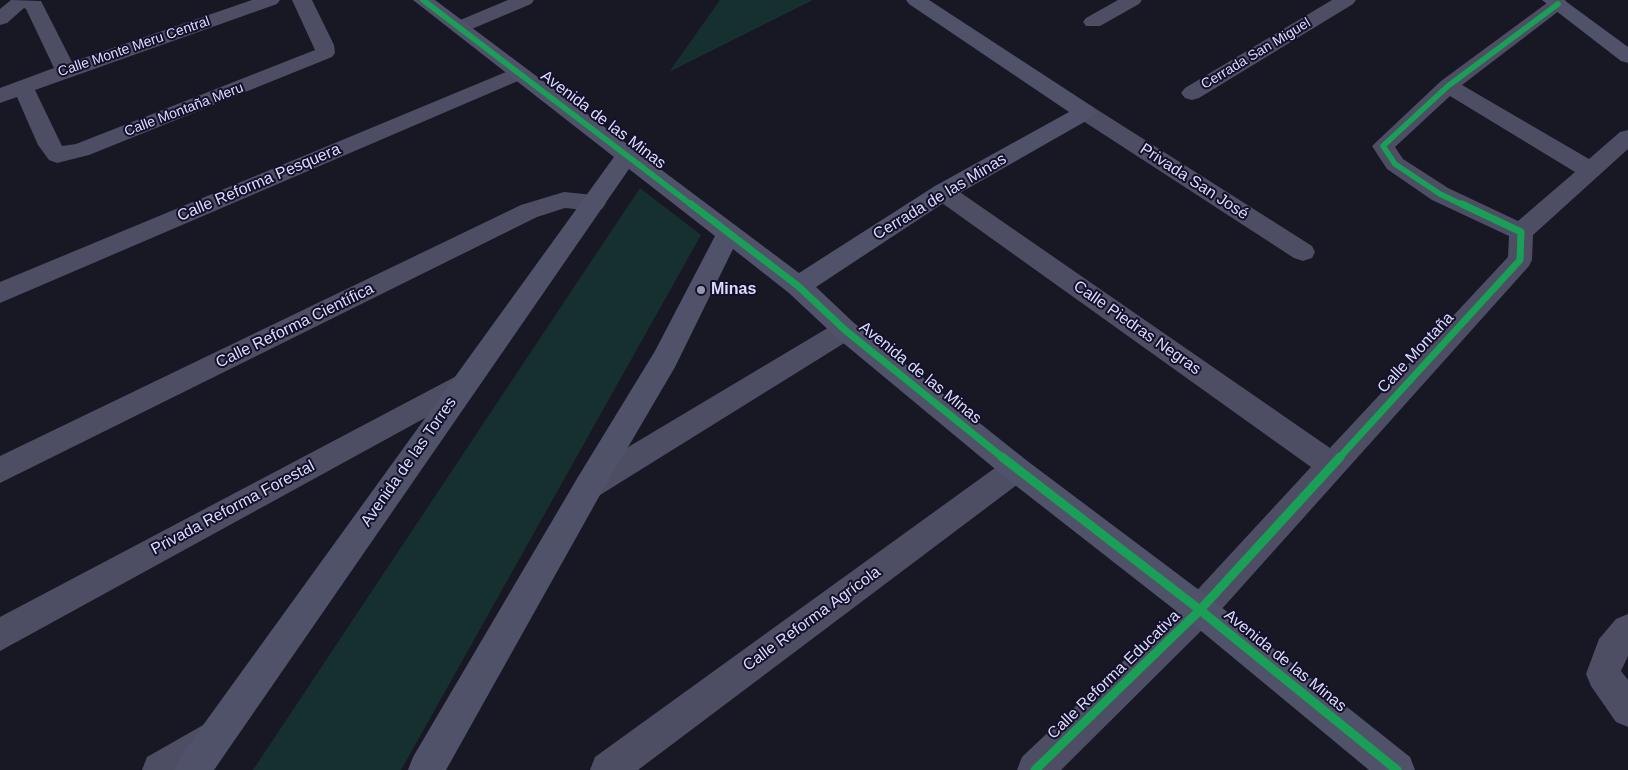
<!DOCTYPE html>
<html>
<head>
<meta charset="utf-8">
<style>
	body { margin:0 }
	canvas { display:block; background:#181724 }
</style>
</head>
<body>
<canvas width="1628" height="770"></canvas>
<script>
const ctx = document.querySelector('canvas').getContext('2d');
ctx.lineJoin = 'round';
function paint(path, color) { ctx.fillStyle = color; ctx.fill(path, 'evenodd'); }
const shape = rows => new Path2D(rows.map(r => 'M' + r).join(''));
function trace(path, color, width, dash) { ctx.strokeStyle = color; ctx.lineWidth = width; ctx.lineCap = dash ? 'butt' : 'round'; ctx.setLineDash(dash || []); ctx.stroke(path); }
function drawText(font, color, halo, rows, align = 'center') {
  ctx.font = font + ' Arial,sans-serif'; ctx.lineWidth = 4; ctx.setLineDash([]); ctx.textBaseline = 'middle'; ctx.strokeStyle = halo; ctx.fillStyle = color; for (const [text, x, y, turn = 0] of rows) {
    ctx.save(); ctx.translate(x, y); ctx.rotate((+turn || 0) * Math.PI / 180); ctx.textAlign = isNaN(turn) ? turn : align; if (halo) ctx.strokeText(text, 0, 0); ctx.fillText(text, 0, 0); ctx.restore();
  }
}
paint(shape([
	[720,0,813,0,669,72],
	[640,188,701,235,401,770,253,770]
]), '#15302e');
paint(shape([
	[11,0,41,1,72,62,252,0,280,0,277,4,35,90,62,146,76,144,315,50,292,0,312,0,334,45,335,53,332,57,89,155,57,163,49,160,38,145,17,97,0,103,0,88,54,68,26,9,24,8,7,23,0,25,0,9,11,0],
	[508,0,534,0,531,4,467,31,460,33,453,31,450,27,453,23,508,0],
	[1118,0,1142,0,1139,4,1100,26,1086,26,1083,22,1086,18,1118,0],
	[1332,0,1356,0,1353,4,1199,98,1192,100,1185,98,1181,93,1185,88,1332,0],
	[1551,0,1565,0,1568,4,1462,85,1589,159,1620,132,1628,130,1628,149,1533,235,1532,260,1529,266,1211,621,1061,770,1017,770,1022,757,1189,599,1311,467,935,198,931,192,935,186,943,184,951,186,1330,448,1508,257,1509,236,1432,200,1387,169,1372,146,1441,81,1551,0],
	[1450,96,1575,172,1518,221,1448,188,1403,159,1395,147,1450,96],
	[518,67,525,68,528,73,525,78,0,303,0,282,518,67],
	[1085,105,1093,107,1312,246,1315,252,1312,258,1303,261,1294,258,1077,117,1074,112,1077,107,1085,105],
	[564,192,594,195,602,197,606,203,602,209,594,211,565,208,537,217,0,483,0,456,521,205,564,192],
	[845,320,854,323,858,330,854,337,600,495,589,499,578,495,574,486,578,477,836,323,845,320],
	[466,371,476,374,480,382,476,390,0,651,0,617,466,371],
	[1016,456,1026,460,1031,469,1026,478,638,770,590,770,595,757,1006,460,1016,456],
	[1628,614,1628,656,1621,671,1628,680,1628,727,1616,722,1591,686,1586,674,1599,639,1616,619,1628,614],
	[212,720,224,726,230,738,224,750,193,770,142,770,147,757,212,720]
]), '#4d4d64');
paint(shape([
	[413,0,435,0,799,273,935,186,1069,112,909,4,906,0,929,0,1093,107,1096,112,1093,117,951,198,816,287,854,323,1026,460,1211,599,1410,757,1415,770,1369,770,1189,621,1006,478,836,337,789,293,733,249,675,367,600,495,446,770,408,770,413,757,578,477,655,351,715,236,629,169,214,770,175,770,180,757,614,157,413,0],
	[1542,0,1564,0,1628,47,1628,63,1621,61,1542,0]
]), '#50526a');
trace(shape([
	[423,0,693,206],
	[1465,206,1440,194,1395,164,1383,146,1448,86,1558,4]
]), '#1a9f57', 5.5);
trace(shape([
	[691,204,798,286,845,330,1003,458],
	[1339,458,1520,260,1521,232,1462,204]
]), '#1a9f57', 7);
trace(shape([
	[1002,457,1200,610,1397,770],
	[1035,770,1200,610,1340,457]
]), '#1a9f57', 9);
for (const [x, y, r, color] of [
	[701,290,5,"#9796b2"]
]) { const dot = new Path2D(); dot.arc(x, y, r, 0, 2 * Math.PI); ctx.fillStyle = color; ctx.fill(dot); trace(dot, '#13112a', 2); }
drawText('14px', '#dcdbfe', '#13112a', [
	["Calle Monte Meru Central",134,47,-19],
	["Cerrada San Miguel",1256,54,-31],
	["Calle Montaña Meru",184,110,-21]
]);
drawText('16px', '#dcdbfe', '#13112a', [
	["Avenida de las Minas",603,120,37],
	["Privada San José",1194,182,33],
	["Calle Reforma Pesquera",259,183,-23],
	["Cerrada de las Minas",940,197,-31],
	["Calle Reforma Científica",295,326,-26],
	["Calle Piedras Negras",1137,328,35],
	["Calle Montaña",1416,353,-47],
	["Avenida de las Minas",920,373,39],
	["Avenida de las Torres",409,462,-55],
	["Privada Reforma Forestal",233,508,-28],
	["Calle Reforma Agrícola",812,619,-36],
	["Avenida de las Minas",1285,661,39],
	["Calle Reforma Educativa",1114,675,-44]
]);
drawText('bold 16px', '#dcdbfe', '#13112a', [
	["Minas",711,290]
], 'left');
</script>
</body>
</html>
